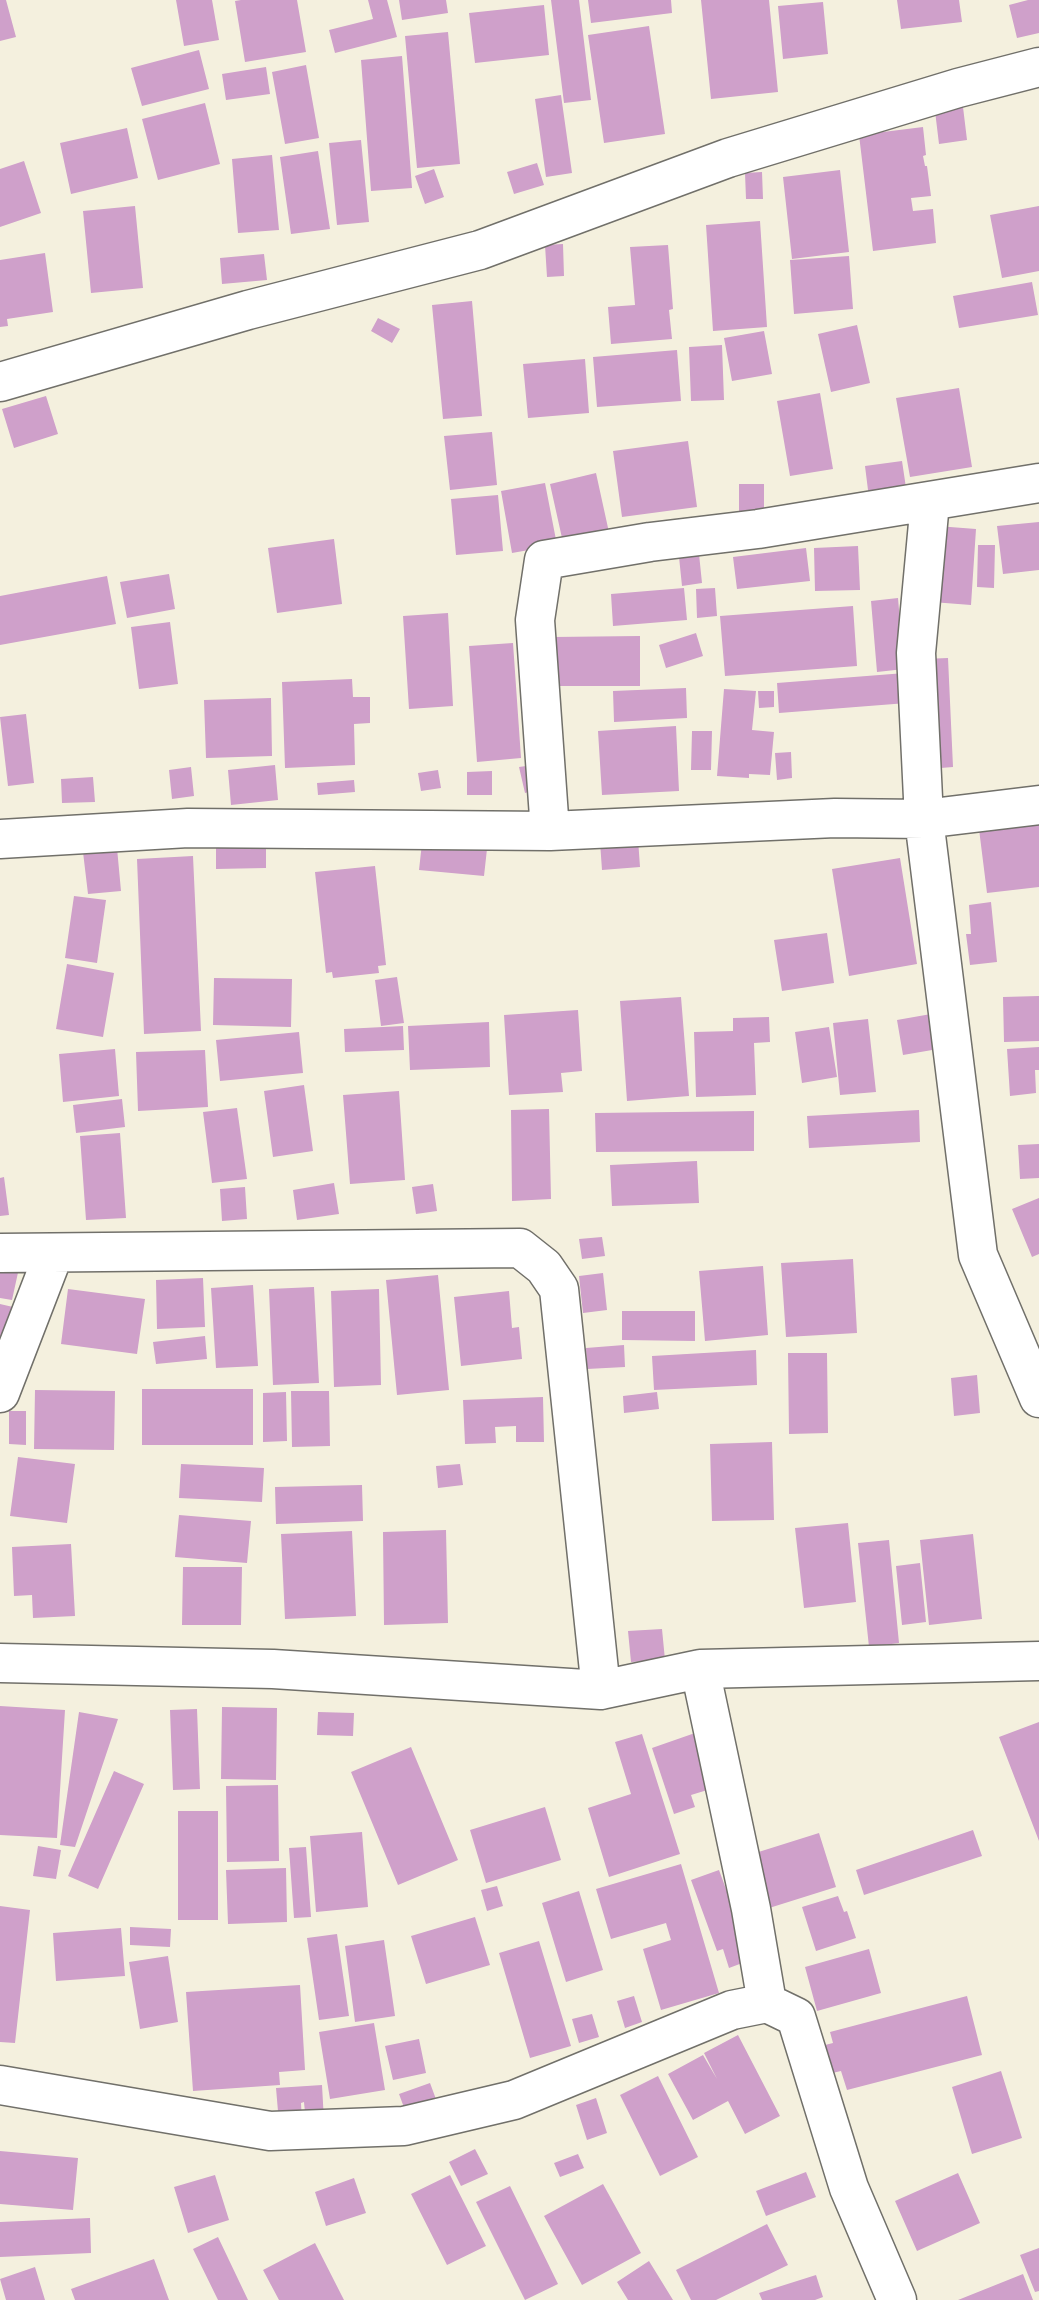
<!DOCTYPE html>
<html>
<head>
<meta charset="utf-8">
<style>
	body { margin:0 }
	canvas { display:block; background:#f4f0de }
</style>
</head>
<body>
<canvas width="1039" height="2300"></canvas>
<script>
const ctx = document.querySelector('canvas').getContext('2d');
ctx.lineJoin = 'round';
function paint(path, color) { ctx.fillStyle = color; ctx.fill(path, 'evenodd'); }
const shape = rows => new Path2D(rows.map(r => 'M' + r).join(''));
function trace(path, color, width, dash) { ctx.strokeStyle = color; ctx.lineWidth = width; ctx.lineCap = dash ? 'butt' : 'round'; ctx.setLineDash(dash || []); ctx.stroke(path); }
paint(shape([
	[0,0,6,0,16,37,0,41],
	[176,0,212,0,219,40,184,46],
	[241,0,297,0,306,52,245,62,235,1],
	[368,0,387,0,397,37,335,53,329,30,373,19],
	[399,0,446,0,448,13,402,20],
	[551,0,579,0,591,100,564,103],
	[588,0,671,0,672,13,591,23],
	[701,0,769,0,778,92,711,99],
	[897,0,959,0,962,22,901,29],
	[1028,0,1039,0,1039,33,1017,38,1009,5],
	[823,2,828,54,783,59,778,6],
	[544,5,549,55,475,63,469,13],
	[649,26,665,134,604,143,588,35],
	[448,32,460,164,417,168,405,36],
	[199,50,209,89,142,106,131,68],
	[402,56,412,188,371,191,361,60],
	[306,65,319,138,285,144,272,72],
	[266,67,270,94,226,100,222,74],
	[561,95,572,173,546,177,535,99],
	[205,103,220,164,158,180,142,119],
	[963,107,967,140,939,144,935,111],
	[923,127,926,155,923,156,925,166,927,166,931,196,911,198,913,211,933,209,936,243,873,251,859,135],
	[127,128,138,178,71,194,60,143],
	[361,140,369,222,337,225,329,143],
	[318,151,330,229,291,234,280,157],
	[272,155,279,230,238,233,232,159],
	[24,161,41,213,0,227,0,169],
	[537,163,544,185,514,194,507,172],
	[434,169,444,197,425,204,415,176],
	[840,170,849,252,792,259,783,177],
	[762,172,763,199,746,199,745,173],
	[135,206,143,288,91,293,83,211],
	[1039,206,1039,271,1002,278,990,215],
	[760,221,767,327,713,331,706,225],
	[563,244,564,276,547,277,545,245],
	[668,245,673,309,669,310,672,339,611,344,608,307,635,305,630,247],
	[45,253,53,312,7,319,8,326,0,327,0,260],
	[264,254,267,280,222,284,220,258],
	[849,256,853,309,794,314,790,260],
	[1032,282,1038,315,959,328,953,296],
	[472,301,482,416,443,419,432,305],
	[378,318,400,329,392,343,371,331],
	[857,325,870,383,831,392,818,334],
	[764,331,772,374,732,381,724,338],
	[722,345,724,400,691,401,689,347],
	[677,350,681,401,597,407,593,357],
	[585,359,589,413,528,418,523,364],
	[959,388,972,467,910,477,896,398],
	[820,393,833,469,790,476,777,401],
	[46,396,58,434,14,448,2,409],
	[492,432,497,485,450,490,444,436],
	[688,441,697,507,622,517,613,451],
	[902,461,908,501,870,506,865,466],
	[596,473,610,537,564,547,550,484],
	[545,483,557,545,512,553,501,491],
	[739,484,764,484,764,515,739,515],
	[498,495,503,551,456,555,451,499],
	[1039,522,1039,570,1003,574,997,526],
	[937,526,976,529,971,605,932,602],
	[334,539,342,604,277,613,268,548],
	[978,545,995,545,994,588,977,587],
	[858,546,860,590,815,591,814,548],
	[806,548,810,581,737,589,733,557],
	[699,554,702,583,682,586,679,557],
	[169,574,175,609,127,618,120,582],
	[107,576,116,624,0,645,0,596],
	[684,588,687,620,613,626,611,594],
	[715,588,717,616,697,618,696,589],
	[898,598,904,669,877,672,871,601],
	[853,606,857,666,725,676,720,616],
	[448,613,453,706,409,709,403,616],
	[170,622,178,684,139,689,131,627],
	[696,633,703,656,666,668,659,645],
	[640,636,640,686,553,686,553,637],
	[513,643,521,758,477,762,469,646],
	[948,658,953,767,928,769,923,659],
	[905,673,907,703,779,713,777,683],
	[352,679,353,697,370,697,370,723,354,724,355,765,285,768,282,682],
	[686,688,687,718,614,722,613,691],
	[724,689,756,691,752,730,774,732,770,775,749,774,749,778,717,776],
	[758,691,774,691,774,707,759,708],
	[271,698,272,756,206,758,204,700],
	[26,714,34,783,8,786,0,717],
	[676,726,679,791,602,795,598,731],
	[692,731,712,731,711,770,691,770],
	[791,752,792,778,777,780,775,753],
	[275,765,278,800,231,805,228,770],
	[526,766,532,791,525,793,519,767],
	[191,767,194,796,172,799,169,770],
	[438,770,441,788,421,791,418,773],
	[492,771,492,795,467,795,467,772],
	[93,777,95,802,62,803,61,779],
	[354,780,355,792,318,795,317,783],
	[1039,822,1039,887,987,893,979,829],
	[638,839,640,867,602,870,600,842],
	[266,843,266,868,216,869,216,844],
	[422,843,487,849,484,876,419,870],
	[117,848,121,891,88,894,83,852],
	[193,856,201,1031,144,1034,137,859],
	[900,858,917,964,849,976,832,869],
	[375,866,386,965,378,966,379,973,333,978,332,972,326,973,315,872],
	[74,896,106,900,97,963,65,958],
	[991,902,997,962,970,965,966,934,971,934,969,905],
	[827,933,834,983,782,991,774,940],
	[67,964,114,973,103,1037,56,1029],
	[397,977,404,1023,381,1026,375,980],
	[214,978,292,979,291,1027,213,1025],
	[1039,996,1039,1041,1004,1042,1003,997],
	[681,997,689,1096,627,1101,620,1001],
	[578,1010,582,1071,561,1073,563,1092,509,1095,504,1015],
	[931,1014,938,1049,903,1055,897,1020],
	[769,1017,770,1042,754,1043,756,1095,696,1097,694,1032,733,1031,733,1018],
	[868,1019,876,1092,840,1095,833,1023],
	[489,1022,490,1067,410,1070,408,1026],
	[403,1026,404,1050,345,1052,344,1029],
	[829,1027,837,1077,802,1083,795,1032],
	[299,1032,303,1073,220,1081,216,1040],
	[1039,1047,1039,1070,1035,1070,1036,1093,1010,1096,1007,1049],
	[115,1049,119,1096,63,1102,59,1054],
	[205,1050,208,1107,138,1111,136,1052],
	[304,1085,313,1151,273,1157,264,1091],
	[399,1091,405,1180,350,1184,343,1095],
	[122,1099,125,1127,76,1133,73,1105],
	[237,1108,247,1179,212,1183,203,1112],
	[549,1109,551,1199,512,1201,511,1110],
	[919,1110,920,1142,809,1148,807,1116],
	[754,1111,754,1151,596,1152,595,1113],
	[120,1133,126,1218,86,1220,80,1136],
	[1039,1144,1039,1178,1020,1179,1018,1145],
	[697,1161,699,1203,612,1206,610,1165],
	[4,1177,9,1215,0,1216,0,1178],
	[334,1183,339,1214,297,1220,293,1190],
	[433,1184,437,1211,416,1214,412,1187],
	[245,1187,247,1219,222,1221,220,1189],
	[1039,1198,1039,1254,1032,1257,1012,1209],
	[602,1237,605,1256,582,1259,579,1239],
	[853,1259,857,1333,786,1337,781,1263],
	[0,1264,19,1268,12,1300,0,1298],
	[763,1266,768,1335,705,1341,699,1271],
	[603,1273,607,1310,583,1313,579,1276],
	[438,1275,449,1390,397,1395,386,1280],
	[203,1278,205,1327,157,1329,156,1280],
	[253,1285,258,1366,216,1368,211,1288],
	[314,1287,319,1383,273,1385,269,1289],
	[68,1289,145,1299,137,1354,61,1344],
	[379,1289,381,1385,334,1387,331,1291],
	[509,1291,512,1328,519,1327,522,1359,461,1366,454,1297],
	[0,1304,13,1307,0,1351],
	[622,1311,695,1311,695,1341,622,1340],
	[205,1336,207,1359,156,1364,153,1342],
	[624,1345,625,1367,587,1369,586,1348],
	[756,1350,757,1385,654,1390,652,1356],
	[788,1353,827,1353,828,1433,789,1434],
	[977,1375,980,1413,954,1416,951,1378],
	[142,1389,253,1389,253,1445,142,1445],
	[35,1390,115,1391,114,1450,34,1449],
	[291,1391,329,1391,330,1446,292,1447],
	[286,1392,287,1441,263,1442,263,1393],
	[657,1392,659,1409,624,1413,623,1396],
	[543,1397,544,1442,516,1442,516,1426,495,1427,496,1443,465,1444,463,1400],
	[9,1411,26,1411,26,1445,9,1444],
	[772,1442,774,1520,712,1521,710,1444],
	[18,1457,75,1464,67,1523,10,1516],
	[181,1464,264,1468,262,1502,179,1498],
	[460,1464,463,1485,438,1488,436,1466],
	[362,1485,363,1521,276,1524,275,1487],
	[179,1515,251,1521,247,1563,175,1557],
	[848,1523,856,1602,804,1608,795,1528],
	[446,1530,448,1623,384,1625,383,1532],
	[352,1531,356,1616,285,1619,281,1534],
	[973,1534,982,1619,929,1625,920,1540],
	[889,1540,899,1643,869,1647,858,1543],
	[71,1544,75,1616,33,1618,32,1595,14,1596,12,1547],
	[920,1563,926,1622,902,1625,896,1566],
	[183,1567,242,1567,241,1625,182,1625],
	[662,1629,665,1660,631,1662,628,1631],
	[0,1706,65,1710,57,1838,0,1835],
	[222,1707,277,1708,276,1780,221,1779],
	[197,1709,200,1789,173,1790,170,1710],
	[79,1712,118,1719,75,1847,60,1845],
	[318,1712,354,1713,353,1736,317,1735],
	[1039,1722,1039,1841,999,1737],
	[695,1733,714,1788,691,1795,695,1807,674,1814,652,1748],
	[642,1734,680,1854,609,1877,588,1808,631,1794,615,1742],
	[411,1747,458,1860,398,1885,351,1772],
	[114,1771,144,1784,98,1889,68,1876],
	[278,1785,279,1861,227,1862,226,1786],
	[545,1807,561,1860,486,1883,470,1830],
	[178,1811,218,1811,218,1920,178,1920],
	[973,1830,982,1856,864,1895,856,1870],
	[362,1832,368,1907,316,1912,310,1836],
	[819,1833,836,1887,766,1909,749,1855],
	[38,1846,61,1850,56,1879,33,1876],
	[306,1847,311,1917,294,1918,289,1848],
	[681,1864,719,1993,661,2010,643,1949,671,1940,666,1923,611,1939,596,1889],
	[286,1868,287,1922,228,1924,226,1870],
	[719,1870,745,1941,745,1962,729,1968,723,1949,717,1951,691,1880],
	[497,1886,503,1906,487,1911,481,1890],
	[579,1891,603,1970,566,1982,542,1903],
	[838,1896,844,1912,847,1911,856,1938,816,1951,802,1907],
	[0,1906,30,1910,15,2043,0,2042],
	[475,1917,490,1965,426,1984,411,1936],
	[130,1927,171,1929,170,1947,130,1945],
	[121,1928,125,1976,56,1981,53,1933],
	[337,1934,349,2016,319,2020,307,1938],
	[384,1940,395,2016,355,2022,345,1946],
	[539,1941,571,2046,530,2058,499,1953],
	[869,1949,881,1993,817,2011,805,1967],
	[168,1956,178,2022,140,2029,129,1962],
	[300,1985,305,2070,279,2072,280,2085,193,2091,186,1992],
	[634,1996,642,2022,625,2028,617,2001],
	[967,1996,982,2055,847,2090,841,2071,828,2074,821,2046,833,2043,830,2032],
	[592,2014,599,2037,579,2043,572,2019],
	[374,2023,385,2090,330,2099,319,2032],
	[738,2035,780,2116,745,2134,728,2101,693,2120,668,2074,703,2055,717,2079,704,2053],
	[419,2039,426,2073,393,2080,385,2046],
	[1001,2071,1022,2138,972,2154,952,2087],
	[658,2076,698,2157,660,2176,620,2095],
	[430,2083,440,2110,409,2121,399,2094],
	[322,2085,324,2121,306,2123,304,2102,301,2103,302,2121,279,2123,276,2088],
	[596,2098,607,2133,587,2140,576,2105],
	[475,2149,488,2174,461,2186,449,2162],
	[0,2151,78,2158,73,2210,0,2204],
	[578,2154,584,2168,560,2177,554,2163],
	[806,2172,816,2197,766,2216,756,2191],
	[958,2173,980,2223,917,2251,895,2201],
	[215,2175,229,2220,188,2233,174,2187],
	[450,2175,486,2246,447,2265,411,2194],
	[354,2178,366,2213,326,2226,315,2192],
	[603,2184,641,2253,582,2285,544,2216],
	[510,2186,558,2284,525,2300,476,2202],
	[90,2218,91,2253,0,2257,0,2222],
	[767,2224,788,2265,716,2300,691,2300,676,2270],
	[218,2237,248,2300,218,2300,193,2249],
	[315,2243,344,2300,279,2300,263,2270],
	[1039,2248,1039,2291,1035,2292,1020,2255],
	[154,2259,169,2300,75,2300,71,2289],
	[649,2261,673,2300,628,2300,617,2282],
	[35,2267,45,2300,6,2300,0,2279],
	[1023,2274,1033,2300,958,2300],
	[816,2275,823,2297,815,2300,762,2300,759,2293]
]), '#cfa0ca');
const minor = shape([
	[0,382,248,310,480,250,728,158,958,88,1039,67],
	[930,502,916,653,924,819,978,1255,1039,1398],
	[550,831,535,620,544,560,650,542,758,529,1039,483],
	[0,839,188,828,550,831,835,818,924,819,1039,805],
	[0,1253,520,1248,544,1267,559,1289,601,1690],
	[0,1393,54,1253],
	[0,1663,273,1669,601,1690,700,1669,1039,1661],
	[700,1669,751,1909,767,2003],
	[0,2085,270,2131,404,2126,514,2100,732,2010,767,2003,796,2017,849,2188,897,2300]
]);
trace(minor, '#71706a', 41);
trace(minor, '#fff', 38);
</script>
</body>
</html>
